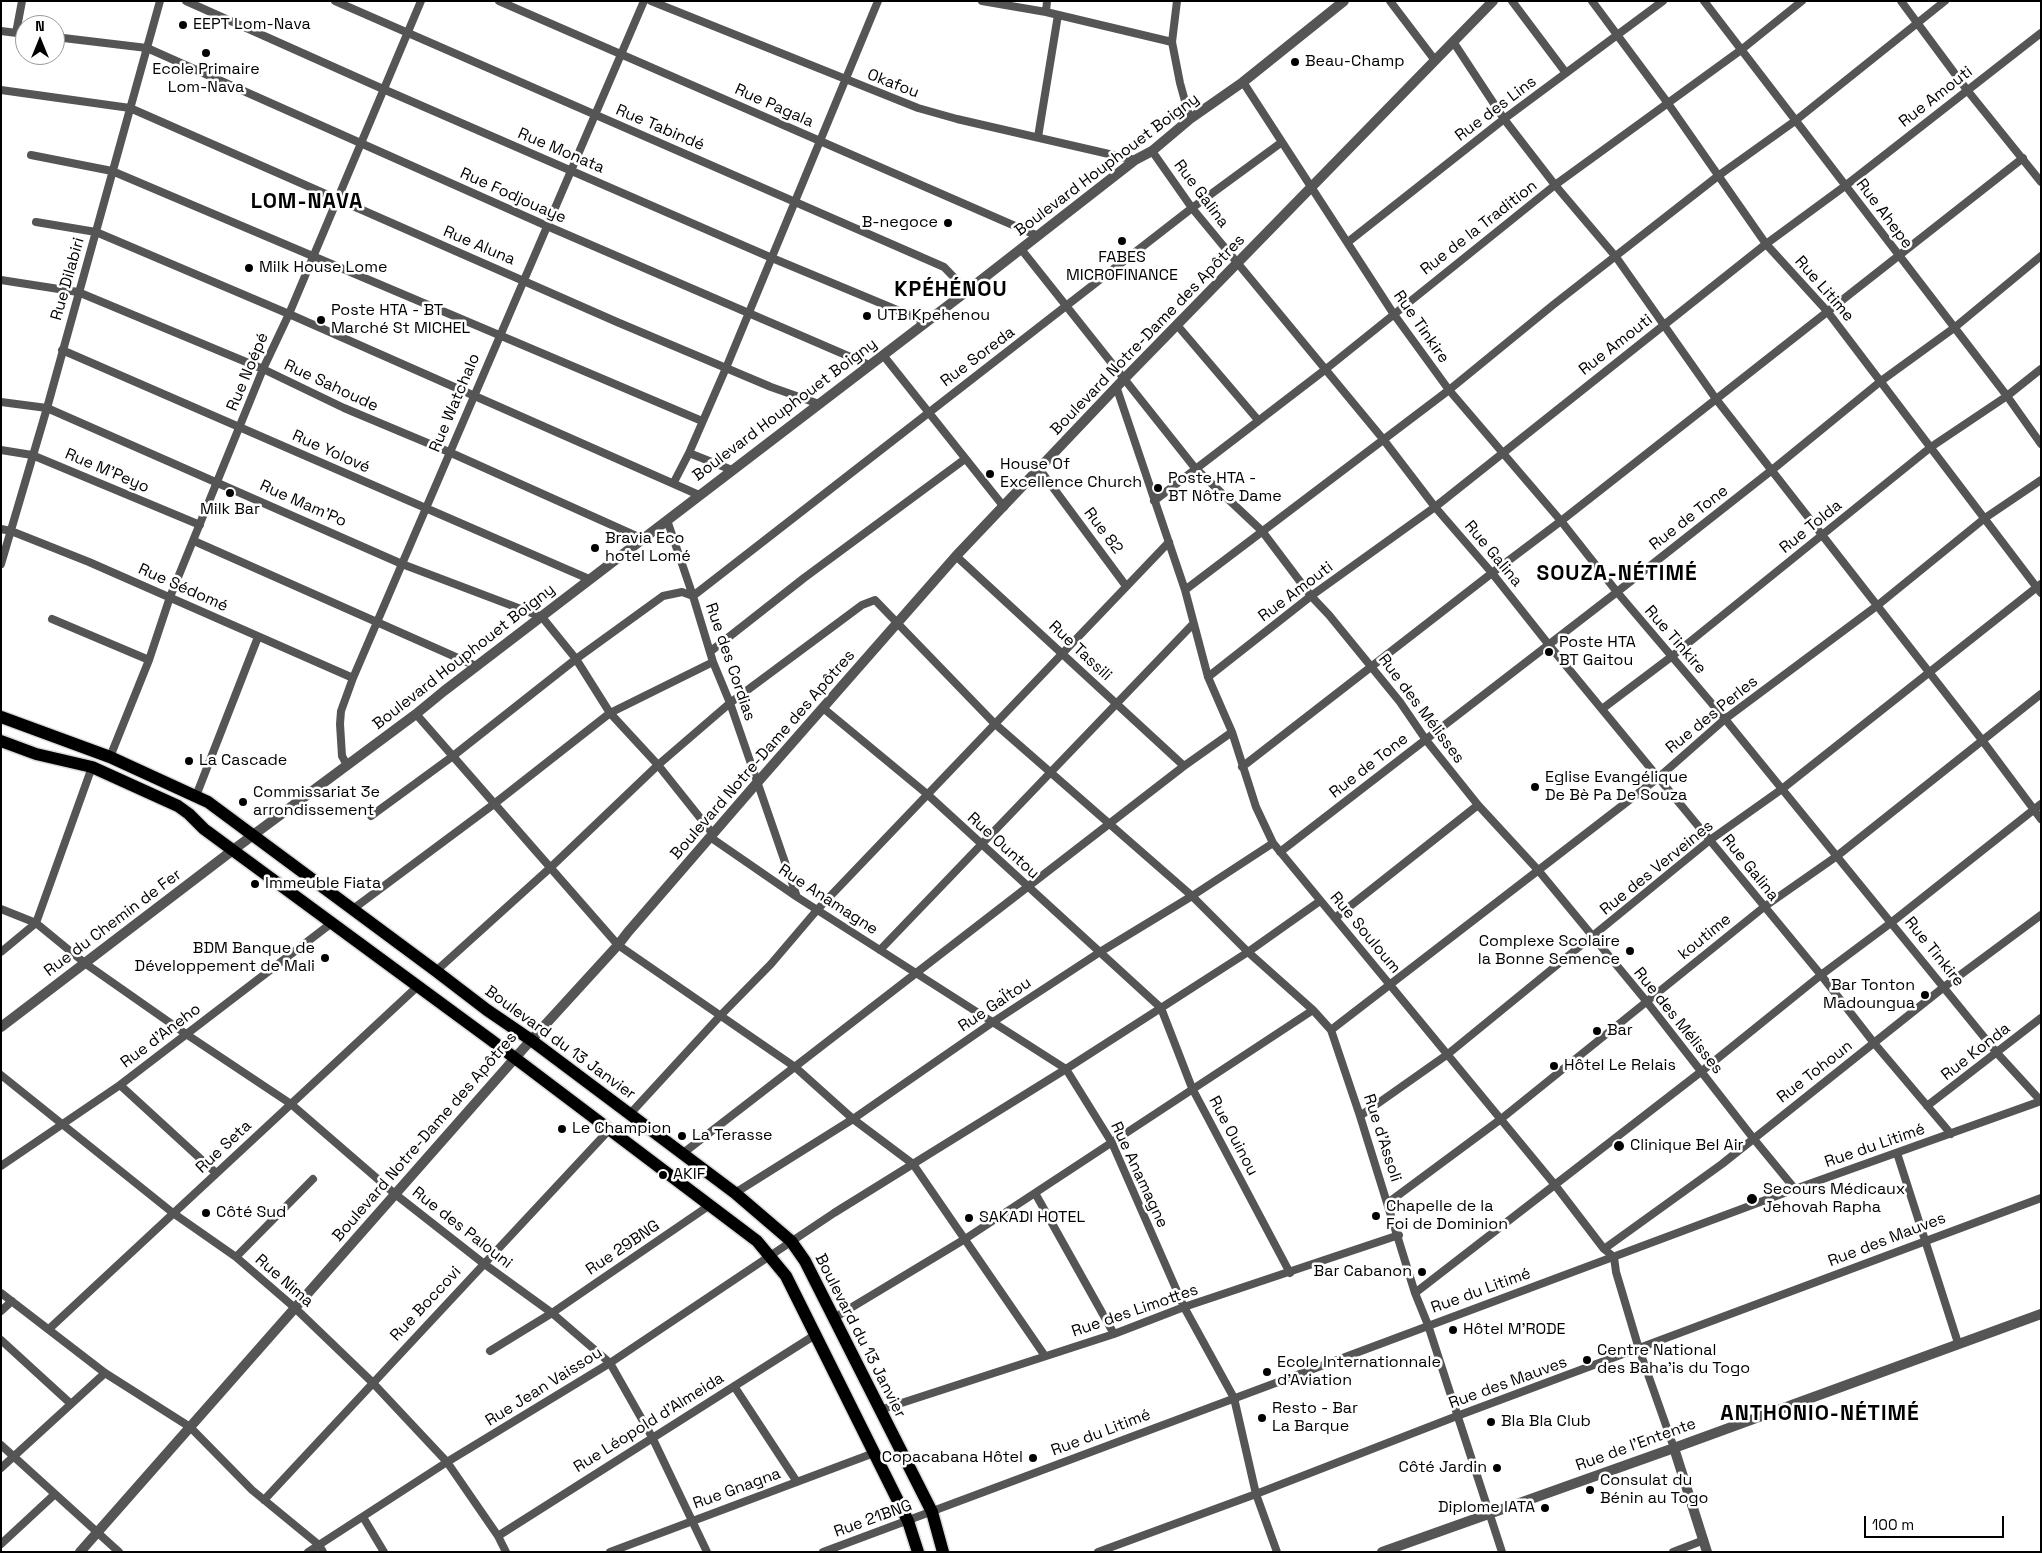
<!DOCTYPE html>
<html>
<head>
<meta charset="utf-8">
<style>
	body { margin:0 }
	#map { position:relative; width:2042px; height:1553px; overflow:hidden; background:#fff; font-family:"Space Grotesk",sans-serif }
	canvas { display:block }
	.frame { position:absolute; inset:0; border:2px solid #000; pointer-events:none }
	.north { position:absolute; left:15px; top:15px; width:50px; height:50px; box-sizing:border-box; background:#fff; border:1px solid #999; border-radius:50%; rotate:0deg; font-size:14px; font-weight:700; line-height:20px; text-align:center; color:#000 }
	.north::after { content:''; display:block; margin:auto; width:18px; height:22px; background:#000; clip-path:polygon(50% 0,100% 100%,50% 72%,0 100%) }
	.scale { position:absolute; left:1864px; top:1516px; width:140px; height:22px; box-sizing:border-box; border:2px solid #000; border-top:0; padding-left:6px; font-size:15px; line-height:18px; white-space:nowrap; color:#000; -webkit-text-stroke:4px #fff; paint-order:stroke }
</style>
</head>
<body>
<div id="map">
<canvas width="2042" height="1553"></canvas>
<div class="frame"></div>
<div class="north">N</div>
<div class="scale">100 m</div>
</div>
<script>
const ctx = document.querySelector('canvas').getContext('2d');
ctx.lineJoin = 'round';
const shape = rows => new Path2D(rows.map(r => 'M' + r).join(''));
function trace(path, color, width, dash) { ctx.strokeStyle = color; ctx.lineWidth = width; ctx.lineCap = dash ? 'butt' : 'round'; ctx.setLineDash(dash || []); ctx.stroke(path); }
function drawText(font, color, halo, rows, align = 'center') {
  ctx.font = font + ' "Space Grotesk",sans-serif'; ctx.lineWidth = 5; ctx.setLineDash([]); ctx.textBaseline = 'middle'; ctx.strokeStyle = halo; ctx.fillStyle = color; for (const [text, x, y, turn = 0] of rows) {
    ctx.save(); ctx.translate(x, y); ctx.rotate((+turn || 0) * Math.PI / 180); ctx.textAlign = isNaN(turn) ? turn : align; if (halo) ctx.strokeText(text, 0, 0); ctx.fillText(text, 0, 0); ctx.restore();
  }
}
const trunk = shape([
	[1,717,110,757,208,802,436,971,487,1010,531,1040,735,1193,791,1241,805,1261,932,1512,943,1552],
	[1,741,36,754,92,767,178,806,189,814,204,829,491,1040,757,1241,786,1276,908,1521,918,1552]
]);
trace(trunk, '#dbdbdb', 15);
trace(shape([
	[186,1,383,89,772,258,926,322],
	[335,1,944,267,967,291],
	[499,1,1038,236],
	[651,1,918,108,957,119,1135,160],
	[982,1,1046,12,1172,42],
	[1177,1,1172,42,1180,83,1190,119],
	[1390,1,1434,59],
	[1512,1,1566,73],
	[1592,1,1667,102,1766,244,1827,311,2041,593],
	[1704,1,2007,396,2041,444],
	[1901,1,1967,90,2041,182],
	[1046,12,1047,1],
	[1,31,25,34],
	[16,33,22,1],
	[55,37,147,48,547,226,869,365],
	[1454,43,1504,119,1555,185,1616,257,1716,399,1982,740,2041,819],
	[1243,82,1393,313,1449,390,1561,521,1617,592,1725,719,1997,1053,2041,1101],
	[1,90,130,108,617,322,771,387,819,404],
	[1038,137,1058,15],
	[1152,151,1192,208,1383,439,1435,507,1492,573,1549,645,1821,975,1874,1043,1951,1134],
	[31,155,112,171,702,421],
	[36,222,96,232,289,314,699,495],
	[1348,242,1504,119,1663,1],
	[1021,249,1195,468,1262,531,1311,596,1329,615,1400,702,1426,740,1478,805,1538,870,1647,1002,1753,1138,1795,1189],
	[1,280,78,292,263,369,344,408,449,452,643,539],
	[1177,325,1258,420],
	[62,350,589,579],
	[883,355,1004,507],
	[1117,389,1185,590,1208,677,1232,732,1256,807,1273,843,1555,1185,1604,1249,1614,1257,1616,1272,1639,1349,1674,1448],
	[1,402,47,408,402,564,542,617,576,659,610,713,658,765,713,834],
	[1,450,32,455,200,525],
	[689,453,732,470],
	[1040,470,1126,586],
	[674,482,689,453,726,368,878,1],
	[1154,501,1326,369,1555,185,1741,50,1802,1],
	[667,520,693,596,713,662,730,703,797,897],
	[1,529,11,531,89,562,353,678],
	[194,541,476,666],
	[956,556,1184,766],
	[1,564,47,408,160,1],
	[1185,590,1449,390,1553,305,1718,176,1795,121,1945,1],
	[52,619,149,660],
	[711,651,804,578,965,459],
	[1208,677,1311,596,1435,507,1766,244,1845,186,2041,33],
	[823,708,927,794,1161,1008,1192,1088,1290,1273],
	[1602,709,1671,657,1931,447,2007,396,2041,369],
	[416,714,618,945,795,1067,853,1119,913,1164,1045,1356],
	[110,757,149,660,170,597,263,369,289,314,421,1],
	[347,765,342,756,340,724,341,711,353,678,644,1],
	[1242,767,1492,573,1561,521,2023,158],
	[196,796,258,637],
	[371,816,453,756,576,659,663,596,682,592,693,596,1192,208,1282,142],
	[710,837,797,897,1066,1069,1112,1143,1184,1307,1234,1398,1256,1494,1277,1552],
	[1280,852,1617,592,1772,470,1881,381,1954,328,2041,256],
	[1,909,36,923,86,964,186,1034,291,1104,395,1194,483,1263,552,1313,610,1363,652,1437,707,1552],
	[353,909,494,804,610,713,713,662],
	[1335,918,1478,805],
	[880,950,1193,624],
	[1,952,36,923,92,767],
	[436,971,550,868,658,765,730,703,862,605,875,600,994,723,1192,896,1248,952,1313,1010,1331,1030,1360,1116,1415,1293,1428,1325,1502,1552],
	[1331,1030,1658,778,1725,719,1878,605,1985,518,2041,480],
	[1,1075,173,1213,236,1257,295,1308,372,1382,447,1462,498,1536,506,1552],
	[120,1085,216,1173],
	[1927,1106,2041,1018],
	[629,1115,720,1016,771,964,817,910,1169,542],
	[1360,1116,1448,1054,1710,840,1782,789,2041,584],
	[1897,1153,1958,1343],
	[682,1154,1184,766,1232,732],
	[1,1166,120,1085,333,922],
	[735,1193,853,1119,993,1022,1100,952,1192,896,1273,843],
	[1035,1193,1114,1334],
	[1389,1202,1501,1119,1764,907,1837,856,2041,694],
	[1604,1249,1722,1164,1944,987,2041,915],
	[236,1257,313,1179],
	[1,1293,105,1373,190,1427,252,1490,319,1545,323,1552],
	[1415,1293,1702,1071,1821,975,1892,922,2041,804],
	[1,1311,12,1301],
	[834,1318,965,1239,1313,1010],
	[49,1329,418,986],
	[1,1340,71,1404],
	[490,1351,552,1313,710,1205],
	[734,1386,797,1482],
	[880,1410,1114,1334,1184,1307,1399,1235],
	[1,1445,119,1552],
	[1,1468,105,1373],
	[264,1500,610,1129],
	[363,1517,384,1552],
	[498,1536,815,1335],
	[1,1544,55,1494],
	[308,1552,447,1462,610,1363,834,1213,1066,1069,1248,952,1320,901],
	[610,1552,874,1453],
	[823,1552,1795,1189,2041,1101],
	[1098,1552,1256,1494,1457,1416,2041,1198],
	[1673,1552,1704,1540]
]), '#555', 8);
trace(shape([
	[1,1027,233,850,416,714,444,691,967,291,1135,160,1152,151,1190,119,1243,82,1344,1],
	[1674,1448,1707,1552],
	[80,1552,523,1049,618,945,628,932,756,784,956,556,1124,379,1493,1],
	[1382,1552,1674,1448,2041,1314]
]), '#555', 10);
trace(trunk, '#000', 12);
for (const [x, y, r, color] of [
	[183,25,5,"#000"],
	[206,53,5,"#000"],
	[1295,62,5,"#000"],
	[948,223,5,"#000"],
	[1122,241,5,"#000"],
	[249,268,5,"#000"],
	[867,316,5,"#000"],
	[321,320,5,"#000"],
	[990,474,5,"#000"],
	[1158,488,5,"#000"],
	[230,493,5,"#000"],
	[595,548,5,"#000"],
	[1549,652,5,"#000"],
	[189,761,5,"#000"],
	[1535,787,5,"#000"],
	[243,802,5,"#000"],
	[255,884,5,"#000"],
	[1630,951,5,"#000"],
	[325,958,5,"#000"],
	[1925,995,5,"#000"],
	[1597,1031,5,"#000"],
	[1554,1066,5,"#000"],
	[562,1129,5,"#000"],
	[682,1136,5,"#000"],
	[1619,1146,6,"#000"],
	[663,1175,5,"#000"],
	[1752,1199,6,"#000"],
	[206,1213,5,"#000"],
	[1376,1216,5,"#000"],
	[969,1218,5,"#000"],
	[1422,1272,5,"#000"],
	[1453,1330,5,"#000"],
	[1587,1360,5,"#000"],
	[1267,1372,5,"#000"],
	[1262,1418,5,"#000"],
	[1491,1422,5,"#000"],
	[1033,1458,5,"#000"],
	[1497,1468,5,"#000"],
	[1590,1490,5,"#000"],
	[1545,1508,5,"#000"]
]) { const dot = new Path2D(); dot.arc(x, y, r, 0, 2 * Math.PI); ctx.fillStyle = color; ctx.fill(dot); trace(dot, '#fff', 2); }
drawText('16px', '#000', '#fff', [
	["EEPT Lom-Nava",193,25],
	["Beau-Champ",1305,62],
	["Ecole Primaire",206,70,"center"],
	["Lom-Nava",206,88,"center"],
	["B-negoce",938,223,"right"],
	["FABES",1122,258,"center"],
	["MICROFINANCE",1122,276,"center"],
	["Milk House Lome",259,268],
	["Poste HTA - BT",331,311],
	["Marché St MICHEL",331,329],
	["UTB Kpehenou",877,316],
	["House Of",1000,465],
	["Excellence Church",1000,483],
	["Poste HTA -",1168,479],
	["BT Nôtre Dame",1168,497],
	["Milk Bar",230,510,"center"],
	["Bravia Eco",605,539],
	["hotel Lomé",605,557],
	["Poste HTA",1559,643],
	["BT Gaitou",1559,661],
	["La Cascade",199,761],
	["Eglise Evangélique",1545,778],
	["De Bè Pa De Souza",1545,796],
	["Commissariat 3e",253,793],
	["arrondissement",253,811],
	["Immeuble Fiata",265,884],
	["Complexe Scolaire",1620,942,"right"],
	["la Bonne Semence",1620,960,"right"],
	["BDM Banque de",315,949,"right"],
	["Développement de Mali",315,967,"right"],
	["Bar Tonton",1915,986,"right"],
	["Madoungua",1915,1004,"right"],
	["Bar",1607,1031],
	["Hôtel Le Relais",1564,1066],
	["Le Champion",572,1129],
	["La Terasse",692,1136],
	["Clinique Bel Air",1630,1146],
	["AKIF",673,1175],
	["Secours Médicaux",1763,1190],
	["Jehovah Rapha",1763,1208],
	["Chapelle de la",1386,1207],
	["Foi de Dominion",1386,1225],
	["Côté Sud",216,1213],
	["SAKADI HOTEL",979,1218],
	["Bar Cabanon",1412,1272,"right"],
	["Hôtel M'RODE",1463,1330],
	["Centre National",1597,1351],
	["des Baha'is du Togo",1597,1369],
	["Ecole Internationnale",1277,1363],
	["d'Aviation",1277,1381],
	["Resto - Bar",1272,1409],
	["La Barque",1272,1427],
	["Bla Bla Club",1501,1422],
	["Copacabana Hôtel",1023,1458,"right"],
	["Côté Jardin",1487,1468,"right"],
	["Consulat du",1600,1481],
	["Bénin au Togo",1600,1499],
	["Diplome IATA",1535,1508,"right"]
], 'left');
drawText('16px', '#000', '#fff', [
	["Okafou",893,84,21],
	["Rue Amouti",1936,97,-38],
	["Rue Pagala",774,106,24],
	["Rue des Lins",1496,109,-37],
	["Rue Tabindé",660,128,23],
	["Rue Monata",561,151,23],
	["Boulevard Houphouet Boigny",1107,165,-37],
	["Rue Galina",1201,194,53],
	["Rue Fodjouaye",513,196,24],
	["Rue Ahepe",1884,214,53],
	["Rue de la Tradition",1479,228,-38],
	["Rue Aluna",479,246,23],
	["Rue Dilabiri",68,279,-74],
	["Rue Litime",1824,289,49],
	["Rue Tinkire",1421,327,55],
	["Boulevard Notre-Dame des Apôtres",1148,335,-46],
	["Rue Amouti",1616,345,-38],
	["Rue Soreda",978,357,-37],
	["Rue Noépé",248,372,-67],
	["Rue Sahoude",331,386,25],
	["Rue Watchalo",455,403,-67],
	["Boulevard Houphouet Boigny",785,410,-37],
	["Rue Yolové",331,452,24],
	["Rue M'Peyo",107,471,23],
	["Rue Mam'Po",303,504,24],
	["Rue de Tone",1689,518,-38],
	["Rue Tolda",1811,527,-39],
	["Rue 82",1103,531,53],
	["Rue Galina",1493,554,50],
	["Rue Sédomé",183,588,24],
	["Rue Amouti",1296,592,-37],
	["Rue Tinkire",1675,640,49],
	["Rue Tassili",1080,651,43],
	["Boulevard Houphouet Boigny",464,657,-38],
	["Rue des Cordias",730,662,71],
	["Rue des Mélisses",1421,709,53],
	["Rue des Perles",1712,715,-39],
	["Boulevard Notre-Dame des Apôtres",763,755,-49],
	["Rue de Tone",1369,766,-38],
	["Rue Ountou",1003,846,42],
	["Rue des Verveines",1657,868,-39],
	["Rue Galina",1750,868,51],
	["Rue Anamagne",828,900,33],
	["Rue du Chemin de Fer",113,923,-37],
	["Rue Souloum",1365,933,50],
	["koutime",1705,937,-39],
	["Rue Tinkire",1934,952,51],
	["Rue GaÏtou",995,1005,-34],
	["Rue des Mélisses",1678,1021,51],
	["Rue d'Aneho",161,1036,-37],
	["Boulevard du 13 Janvier",560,1043,36],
	["Rue Konda",1976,1052,-38],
	["Rue Tohoun",1815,1072,-38],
	["Rue Ouinou",1233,1136,62],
	["Boulevard Notre-Dame des Apôtres",425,1137,-49],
	["Rue d'Assoli",1382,1138,72],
	["Rue du Litimé",1875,1146,-19],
	["Rue Seta",224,1147,-43],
	["Rue Anamagne",1139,1175,65],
	["Rue des Palouni",462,1228,38],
	["Rue des Mauves",1887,1240,-21],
	["Rue 29BNG",623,1248,-34],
	["Rue Nima",284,1281,41],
	["Rue du Litimé",1481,1291,-20],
	["Rue Boccovi",426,1304,-47],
	["Rue des Limottes",1135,1311,-19],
	["Boulevard du 13 Janvier",860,1336,63],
	["Rue des Mauves",1508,1383,-20],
	["Rue Jean Vaissou",544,1387,-32],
	["Rue Léopold d'Almeida",649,1423,-32],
	["Rue du Litimé",1101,1433,-21],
	["Rue de l'Entente",1636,1445,-20],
	["Rue Gnagna",737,1489,-20],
	["Rue 21BNG",873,1519,-20]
]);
ctx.letterSpacing = '1px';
drawText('bold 21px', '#000', '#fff', [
	["LOM-NAVA",307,202],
	["KPÉHÉNOU",951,290],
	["SOUZA-NÉTIMÉ",1617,574],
	["ANTHONIO-NÉTIMÉ",1820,1414]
]);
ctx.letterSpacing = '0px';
</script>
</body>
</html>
